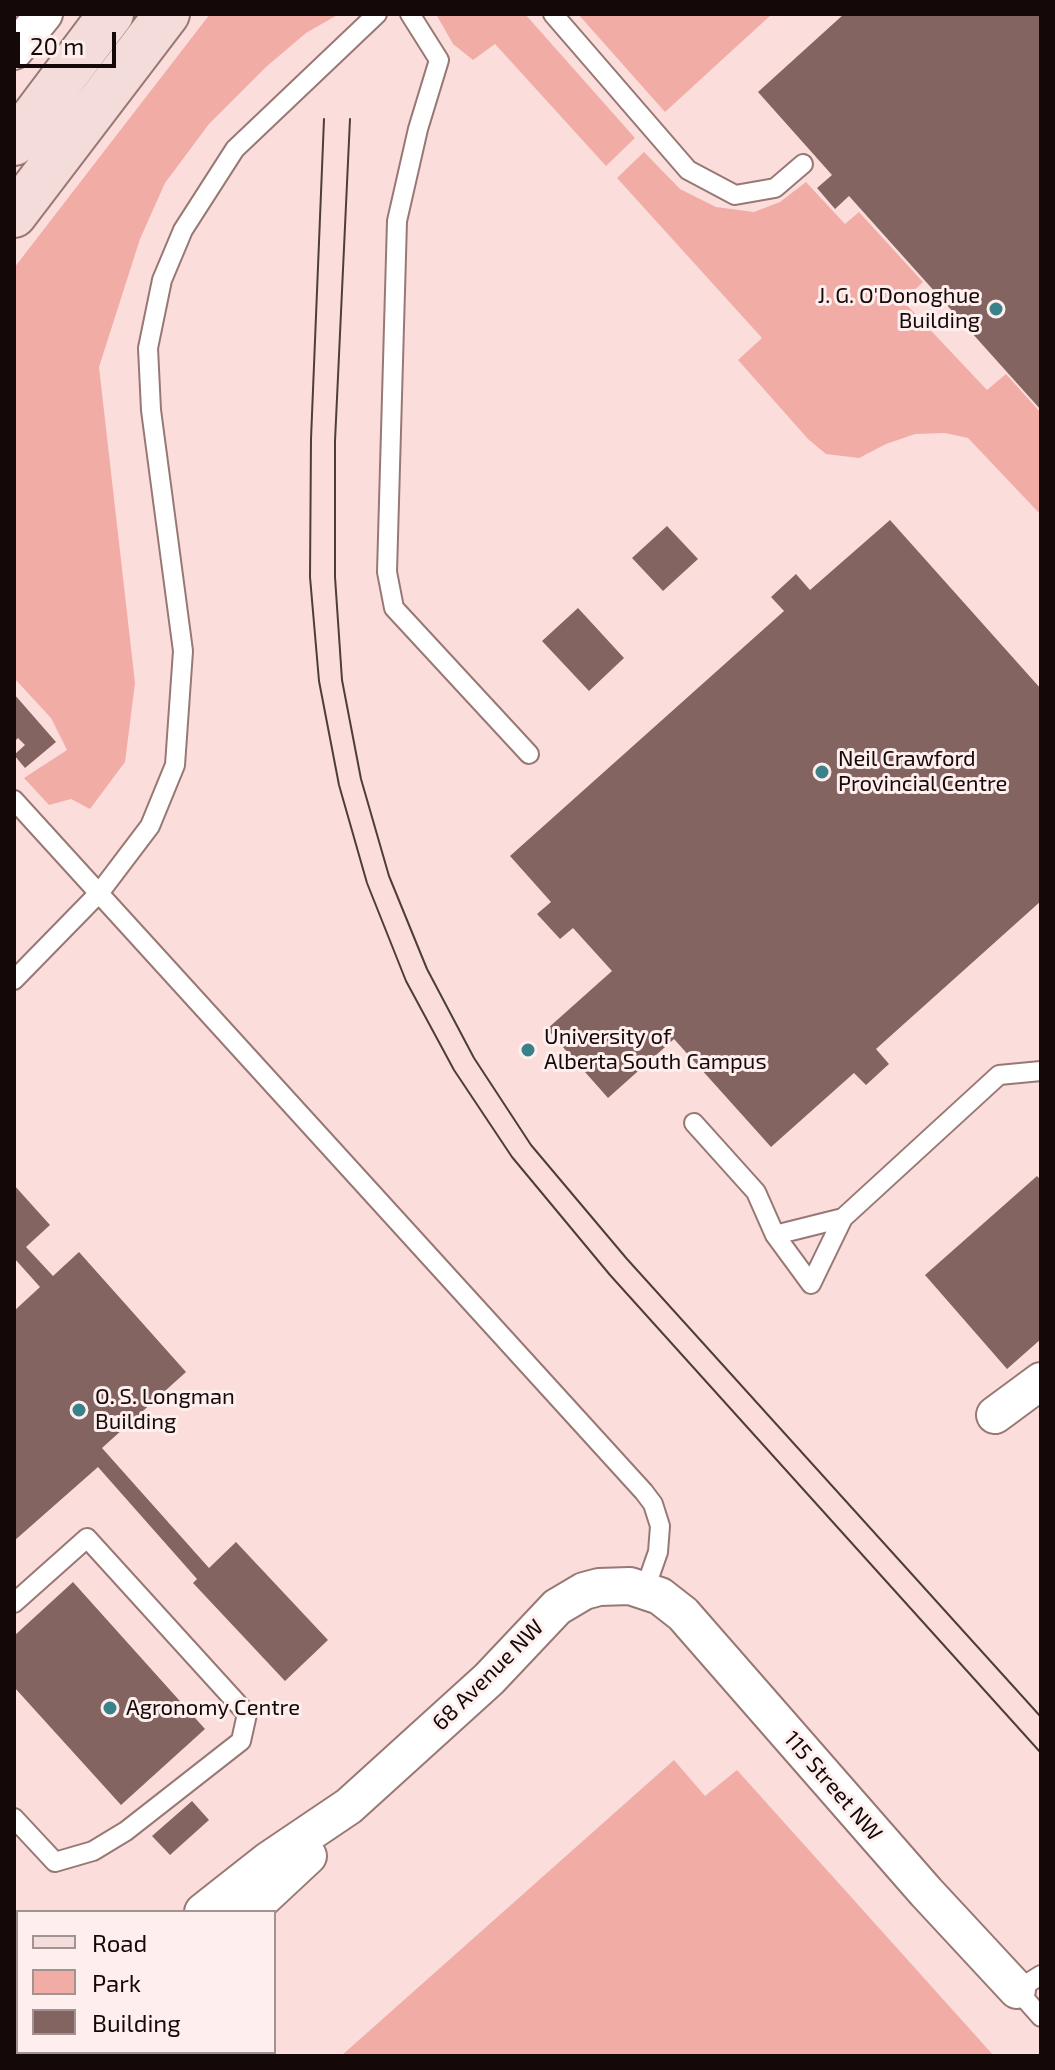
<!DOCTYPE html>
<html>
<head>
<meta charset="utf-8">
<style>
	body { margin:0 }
	#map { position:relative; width:1055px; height:2070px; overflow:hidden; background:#fbdedb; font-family:"Exo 2",sans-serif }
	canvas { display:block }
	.frame { position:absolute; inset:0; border:16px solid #140908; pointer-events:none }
	.legend { position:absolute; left:16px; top:1910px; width:260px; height:144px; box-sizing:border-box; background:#feefee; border:2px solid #a09392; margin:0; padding:10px 14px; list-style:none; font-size:24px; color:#140908 }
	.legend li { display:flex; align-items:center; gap:16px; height:40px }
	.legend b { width:40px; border:2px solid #a09392 }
	.scale { position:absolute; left:16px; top:32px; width:100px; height:36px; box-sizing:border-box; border:4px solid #140908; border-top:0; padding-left:10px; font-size:24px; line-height:28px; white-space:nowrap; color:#140908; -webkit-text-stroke:6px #feefee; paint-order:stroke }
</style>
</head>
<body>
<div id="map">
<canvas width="1055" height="2070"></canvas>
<div class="frame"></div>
<ul class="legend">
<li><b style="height:10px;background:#f3dcda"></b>Road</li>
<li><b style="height:22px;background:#f1aca6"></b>Park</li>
<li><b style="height:22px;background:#836461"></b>Building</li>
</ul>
<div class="scale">20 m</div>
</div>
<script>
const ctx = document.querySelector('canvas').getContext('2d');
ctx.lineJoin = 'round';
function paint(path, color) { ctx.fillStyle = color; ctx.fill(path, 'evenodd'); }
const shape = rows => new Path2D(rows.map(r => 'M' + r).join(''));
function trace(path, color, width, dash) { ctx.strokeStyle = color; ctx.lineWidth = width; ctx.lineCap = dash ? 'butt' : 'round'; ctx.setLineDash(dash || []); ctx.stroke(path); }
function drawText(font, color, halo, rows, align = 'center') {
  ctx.font = font + ' "Exo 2",sans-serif'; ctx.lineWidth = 6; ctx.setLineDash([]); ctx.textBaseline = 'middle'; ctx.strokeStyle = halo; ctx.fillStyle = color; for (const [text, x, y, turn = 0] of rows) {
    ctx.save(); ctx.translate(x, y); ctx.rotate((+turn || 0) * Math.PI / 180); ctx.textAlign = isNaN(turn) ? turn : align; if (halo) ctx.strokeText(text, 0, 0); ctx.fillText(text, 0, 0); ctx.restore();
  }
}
paint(shape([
	[210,14,339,14,306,33,266,67,209,124,165,183,140,239,99,367,135,683,125,762,90,809,71,799,49,805,24,778,67,750,51,718,14,678,14,268],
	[436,14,525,14,635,138,606,166,495,44,473,60,453,44],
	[578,14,772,14,665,112],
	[644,152,680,189,716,207,754,212,780,202,806,182,845,224,859,212,923,282,903,301,987,390,1006,374,1041,413,1041,515,968,438,945,433,915,434,886,444,859,458,826,454,808,439,738,360,762,338,617,178],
	[674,1760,705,1796,737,1770,994,2056,341,2056]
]), '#f1aca6');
paint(shape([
	[844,14,1041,14,1041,410,849,196,835,209,817,188,832,175,758,92],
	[890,520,1041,689,1041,901,876,1049,889,1064,866,1085,854,1073,771,1147,674,1039,608,1098,547,1029,612,971,573,928,560,939,537,914,551,902,510,856,784,611,771,597,796,574,810,590],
	[667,526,698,559,663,591,632,558],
	[578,608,624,658,589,691,542,641],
	[14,694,56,742,25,768,14,755,25,745,18,738,14,742],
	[1037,1176,1041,1180,1041,1339,1007,1369,925,1275],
	[14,1185,50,1225,26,1247,53,1276,79,1252,186,1372,102,1448,209,1568,236,1542,328,1640,285,1681,193,1583,197,1579,98,1467,14,1541,14,1311,40,1287,14,1258],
	[73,1582,205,1729,121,1805,14,1687,14,1636],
	[192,1801,209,1820,170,1855,152,1836]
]), '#836461');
const service = shape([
	[410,14,439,60,418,129,397,221,387,572,394,608,529,754],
	[553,14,688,170,735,195,775,188,803,164],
	[14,800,644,1492,653,1504,660,1526,658,1552,645,1589],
	[14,980,100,892,150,826,175,765,183,651,151,410,148,348,162,280,183,230,235,149,377,14],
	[694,1123,756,1192,775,1235,811,1284,843,1218,999,1075,1041,1071],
	[775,1235,843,1218],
	[14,1603,87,1538,247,1714,241,1741,126,1831,93,1851,55,1862,14,1818],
	[1041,1975,1017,1990,1041,2017]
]);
const minor = shape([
	[14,51,44,14],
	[995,1415,1041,1381],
	[203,1912,269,1860,349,1806,489,1679,557,1607,584,1591,599,1587,630,1586,660,1596,683,1614,926,1892,1017,1990],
	[248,1912,308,1856],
	[14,1983,18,1988],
	[75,2056,80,2052]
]);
const secondary = shape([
	[14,143,111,14],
	[14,215,167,14],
	[20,2056,25,2052]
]);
trace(service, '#987875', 22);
trace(minor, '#987875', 40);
trace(secondary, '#987875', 48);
trace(service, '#fff', 18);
trace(minor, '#fff', 36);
trace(secondary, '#f3dcda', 44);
trace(shape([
	[324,119,311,439,310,577,319,681,339,785,367,883,406,981,454,1070,512,1157,610,1275,1041,1753],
	[350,119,335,441,335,577,342,680,361,779,389,876,427,969,474,1058,531,1145,627,1259,1041,1717]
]), '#4d3d3c', 2);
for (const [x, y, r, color] of [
	[996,309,8,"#3a828a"],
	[822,772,8,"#3a828a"],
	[528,1050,8,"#3a828a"],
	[79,1410,8,"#3a828a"],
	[110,1708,8,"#3a828a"]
]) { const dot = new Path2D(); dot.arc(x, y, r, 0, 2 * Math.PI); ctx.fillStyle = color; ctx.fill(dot); trace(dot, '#feefee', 3); }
drawText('22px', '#140908', '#feefee', [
	["J. G. O'Donoghue",980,296,"right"],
	["Building",980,321,"right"],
	["Neil Crawford",838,759],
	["Provincial Centre",838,784],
	["University of",544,1037],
	["Alberta South Campus",544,1062],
	["O. S. Longman",95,1397],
	["Building",95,1422],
	["Agronomy Centre",126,1708]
], 'left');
drawText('22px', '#140908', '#feefee', [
	["68 Avenue NW",488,1675,-45],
	["115 Street NW",833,1786,49]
]);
</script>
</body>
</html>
